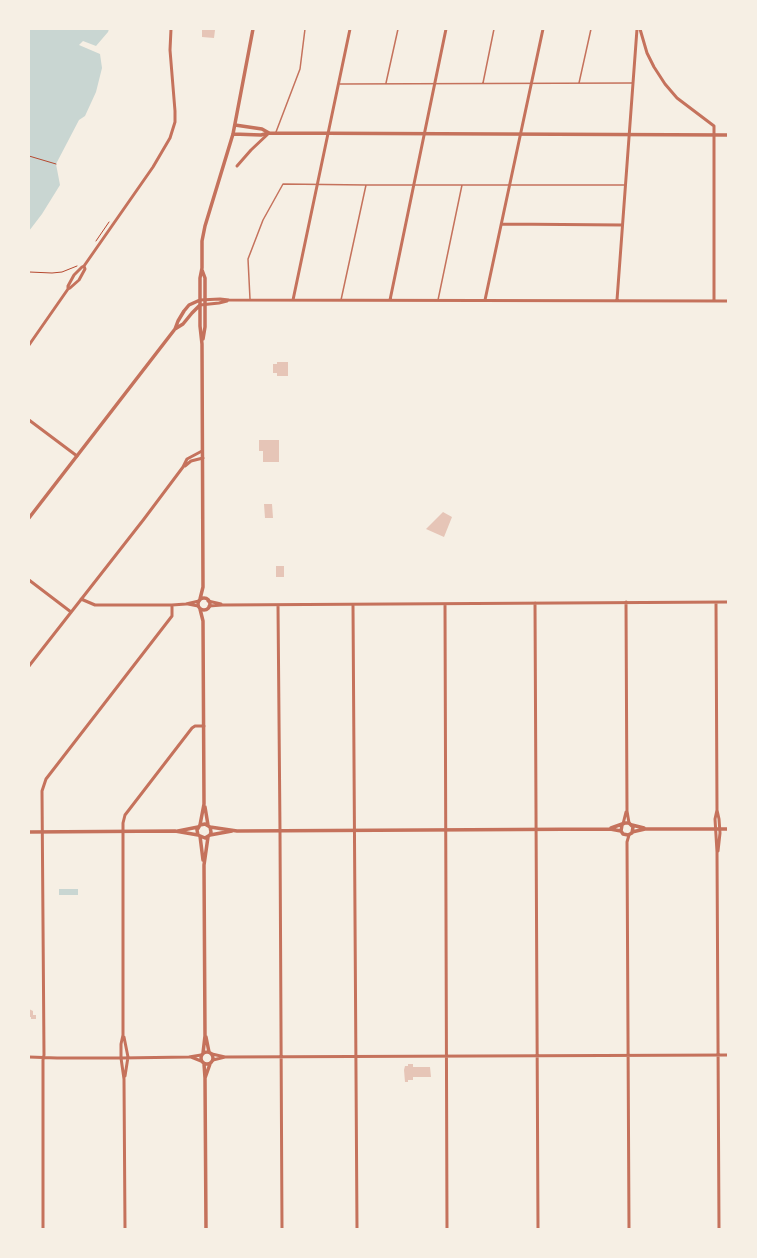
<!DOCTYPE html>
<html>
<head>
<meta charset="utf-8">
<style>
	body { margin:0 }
	#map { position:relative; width:757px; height:1258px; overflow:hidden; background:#f6efe4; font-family:"Work Sans",sans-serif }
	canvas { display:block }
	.frame { position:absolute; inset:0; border:30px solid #f6efe4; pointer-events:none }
</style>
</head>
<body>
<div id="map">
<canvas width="757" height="1258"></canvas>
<div class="frame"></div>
</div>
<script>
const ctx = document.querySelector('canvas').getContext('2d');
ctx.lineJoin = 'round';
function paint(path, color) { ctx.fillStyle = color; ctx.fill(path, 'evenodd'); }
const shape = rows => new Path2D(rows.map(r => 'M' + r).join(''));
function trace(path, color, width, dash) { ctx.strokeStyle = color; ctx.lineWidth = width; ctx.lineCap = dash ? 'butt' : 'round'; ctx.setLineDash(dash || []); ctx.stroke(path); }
paint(shape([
	[29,29,109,29,108,32,96,46,83,41,79,45,100,54,102,68,96,92,85,116,79,120,56,164,60,185,42,214,29,231],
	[59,889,78,889,78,895,59,895]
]), '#c9d6d2');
paint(shape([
	[202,29,215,30,214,38,202,37],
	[277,362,288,362,288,376,277,376,277,373,273,373,273,364,277,364],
	[259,440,279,440,279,462,263,462,263,451,259,451],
	[264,504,272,504,273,518,265,518],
	[443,512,452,517,444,537,426,529],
	[276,566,284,566,284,577,276,577],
	[29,1009,33,1011,33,1015,36,1015,36,1019,31,1019,31,1017,29,1017],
	[408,1064,413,1064,413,1067,430,1067,431,1077,413,1077,413,1080,408,1080,408,1082,405,1082,404,1070,405,1066,408,1066]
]), '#e6c5b7');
trace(shape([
	[29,156,56,164],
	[96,241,109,222],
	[29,272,52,273,62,272,77,266]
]), '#b5482f', 1);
trace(shape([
	[386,83,398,29],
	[483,83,494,29],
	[579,83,591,29],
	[340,84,632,83],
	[276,132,300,69,305,29],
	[250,299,248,259,263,220,283,184,366,185,624,185],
	[341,300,366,185],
	[438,300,462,185]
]), '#c5725c', 1.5);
trace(shape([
	[640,29,647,53,654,67,665,84,677,98,714,126,714,300],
	[237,166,251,150,269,133],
	[502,224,622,225],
	[68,289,70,288,79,280,85,269,84,266,153,167,170,138,175,122,175,111,170,50,171,29],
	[200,300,220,299,229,300,728,301],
	[293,300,350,29],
	[390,300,446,29],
	[485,300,543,29],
	[617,300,637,29],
	[200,305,219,303,227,301],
	[29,345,68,289,68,286,74,275,82,267,84,266],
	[29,420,77,456],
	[185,466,191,461,203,458],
	[29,580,71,612],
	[81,599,95,605,172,605,186,604,199,601],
	[208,601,221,604],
	[626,602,627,811,629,823],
	[535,603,538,1229],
	[716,603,717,810,719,819,720,833,718,851],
	[188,604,198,606],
	[445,604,447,1229],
	[278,605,280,831,282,1229],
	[353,605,357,1229],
	[209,606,222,605,728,602],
	[29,666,144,519,183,467,187,459,202,451],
	[717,810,715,819,717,852,719,1229],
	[623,824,626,812],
	[124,1037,128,1057,125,1076],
	[212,1054,225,1057],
	[29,1057,57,1058,121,1058,189,1057,201,1055],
	[191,1057,201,1061],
	[213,1060,225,1057,728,1055],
	[43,1229,43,1060,44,1055,42,791,46,779,172,616,172,605],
	[125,1229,124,1079,121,1058,121,1044,123,1035,123,823,125,815,192,728,195,726,204,726],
	[629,1229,627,842,629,835]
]), '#c5725c', 3);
trace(shape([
	[235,125,262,129,269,133],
	[233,134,261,135,269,133,728,135],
	[202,270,205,278,205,327,203,339],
	[175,329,178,321,184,311,189,305,200,300],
	[29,518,175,329,183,324,192,313,200,305],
	'198 604a6 6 0 1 1 12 0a6 6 0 1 1-12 0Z',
	[200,599,203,587,202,344,200,326,200,278,202,268,202,241,205,226,233,134,253,29],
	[200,609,203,621,204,804,200,825],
	[205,807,208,825],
	[632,825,644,828],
	[210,827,237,831,610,829,621,831],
	[611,828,625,823,629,823,633,827,632,833,628,835,623,834,621,831,622,825],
	[178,831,198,827],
	[29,832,175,831,198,835,205,838,210,835,211,832,210,827,205,824,200,825,197,830,198,835],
	[632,832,645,829,728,829],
	[210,835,232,831],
	[200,836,203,860],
	[206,1037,209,1052],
	'201 1058a6 6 0 1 1 12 0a6 6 0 1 1-12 0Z',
	[203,1053,205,1036,204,865,208,837],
	[204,1064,205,1078,206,1229],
	[205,1078,210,1064]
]), '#c5725c', 3.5);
</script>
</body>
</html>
